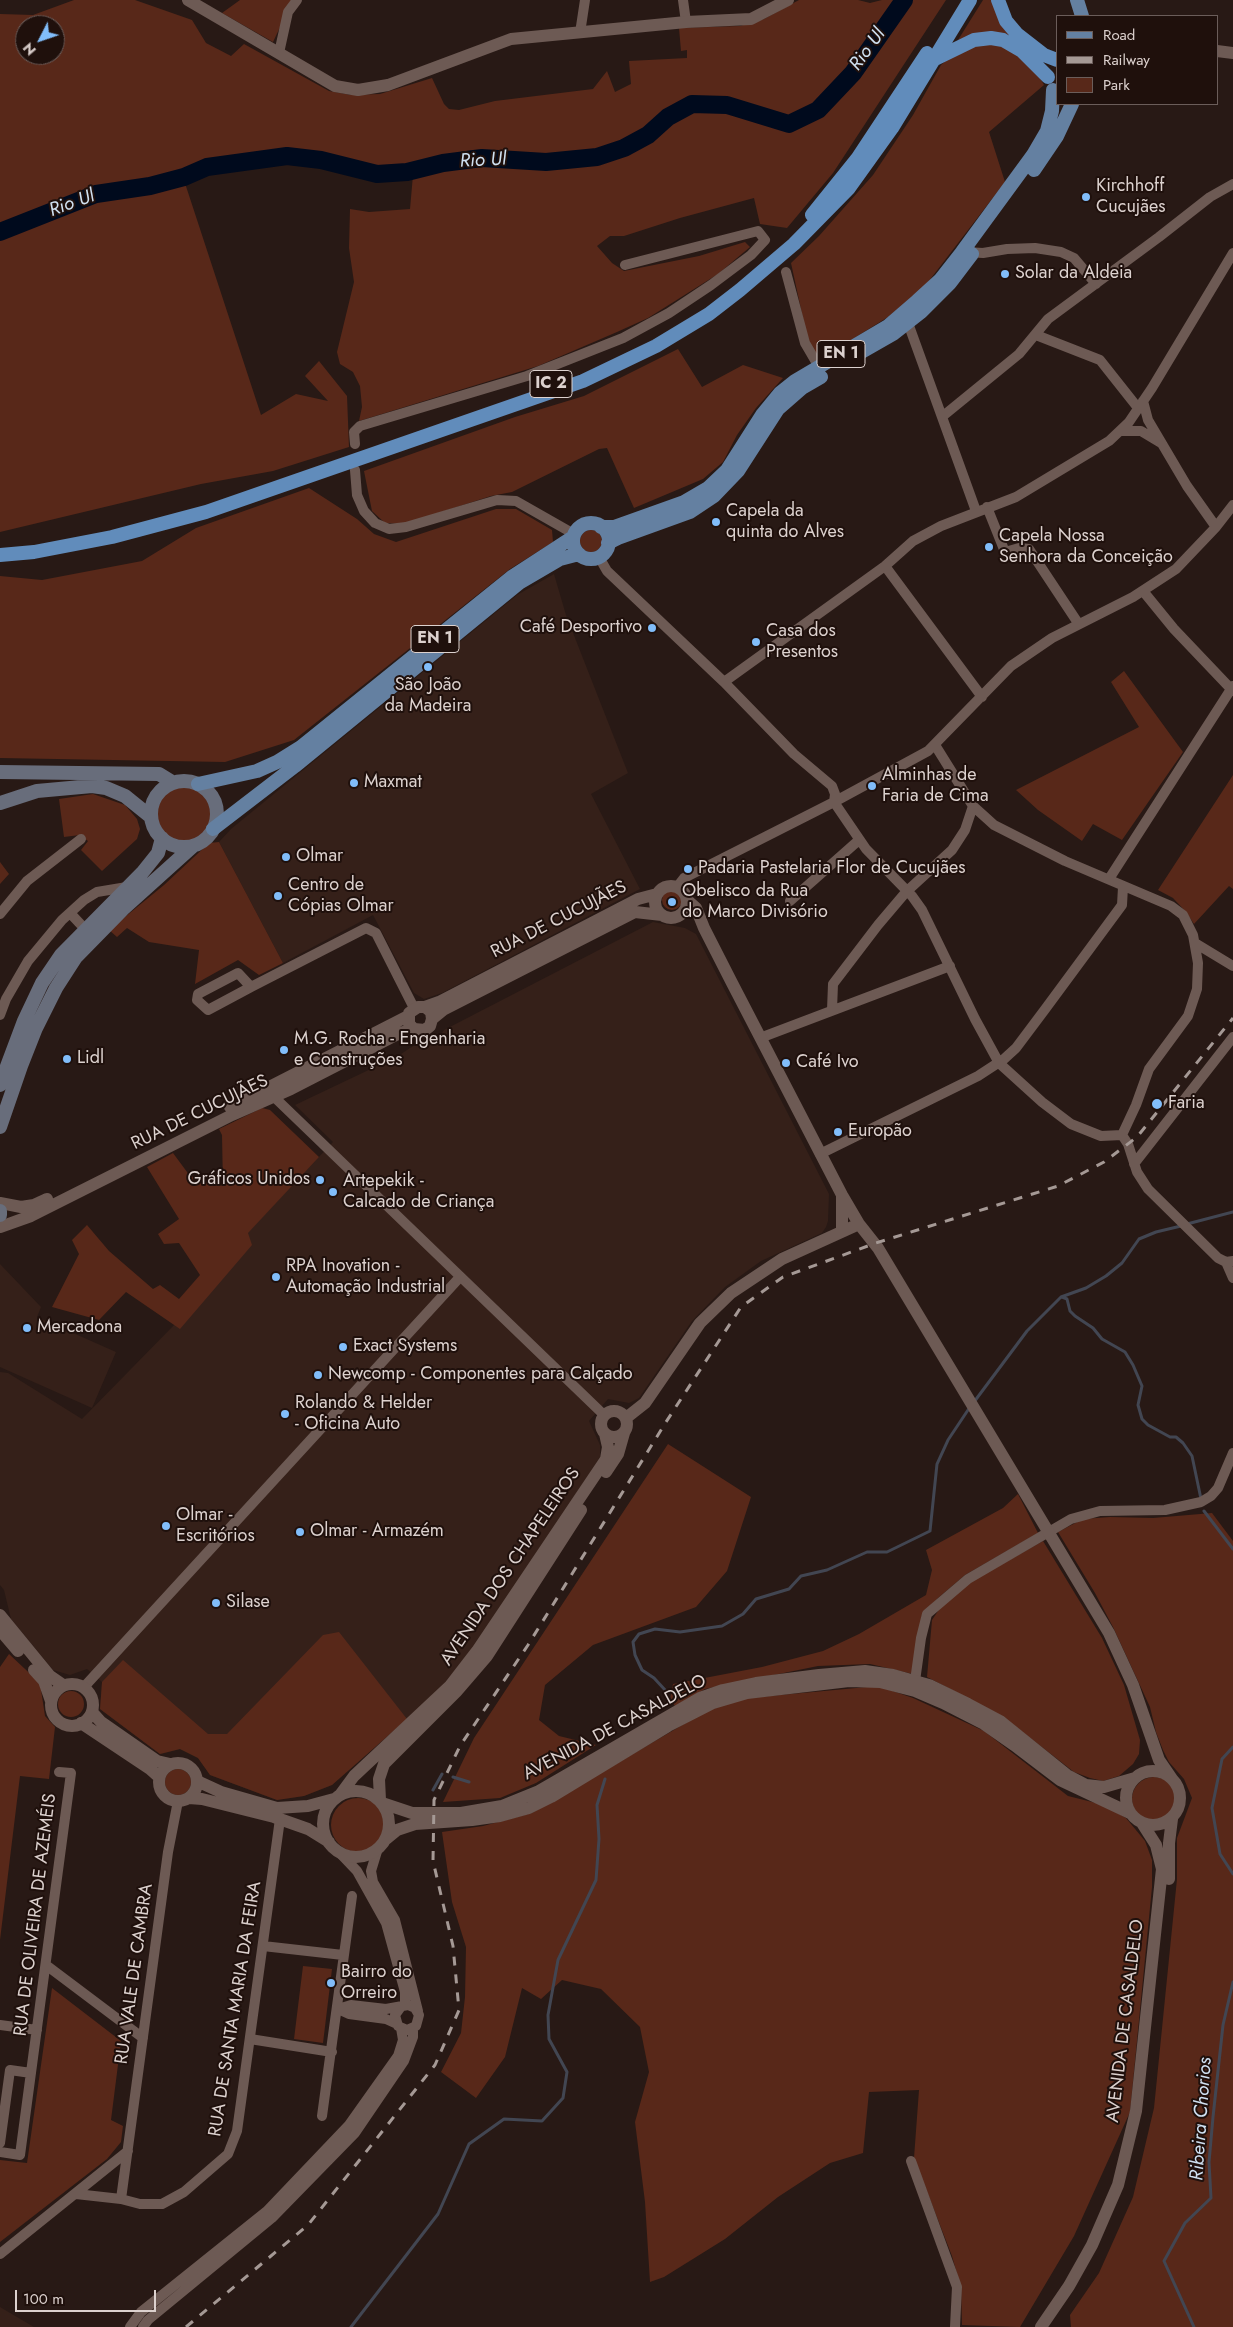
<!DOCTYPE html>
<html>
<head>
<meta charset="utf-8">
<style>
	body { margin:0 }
	#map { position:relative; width:1233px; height:2327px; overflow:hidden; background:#281915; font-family:Jost,sans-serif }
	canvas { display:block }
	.legend { position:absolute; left:1056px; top:15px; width:162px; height:90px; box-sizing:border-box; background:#1f100c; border:1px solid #6b5d5a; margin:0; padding:6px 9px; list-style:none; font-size:15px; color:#dcd1ce }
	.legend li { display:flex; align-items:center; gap:10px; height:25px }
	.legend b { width:25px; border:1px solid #6b5d5a }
	.north { position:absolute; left:15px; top:15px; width:50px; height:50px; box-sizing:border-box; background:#1f100c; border:1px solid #6b5d5a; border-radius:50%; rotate:229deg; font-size:14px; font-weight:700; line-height:20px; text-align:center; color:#dcd1ce }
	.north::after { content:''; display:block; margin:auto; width:18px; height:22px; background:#81bdfa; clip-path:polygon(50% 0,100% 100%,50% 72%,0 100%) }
	.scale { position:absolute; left:15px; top:2290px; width:141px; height:22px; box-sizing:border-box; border:2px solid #dcd1ce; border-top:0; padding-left:6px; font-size:15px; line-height:18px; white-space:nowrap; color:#dcd1ce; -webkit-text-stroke:4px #1f100c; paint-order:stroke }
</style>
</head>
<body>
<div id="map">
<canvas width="1233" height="2327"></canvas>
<ul class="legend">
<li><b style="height:6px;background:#6480a1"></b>Road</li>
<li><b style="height:6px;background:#a59995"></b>Railway</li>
<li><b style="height:14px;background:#582819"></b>Park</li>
</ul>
<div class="north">N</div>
<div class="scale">100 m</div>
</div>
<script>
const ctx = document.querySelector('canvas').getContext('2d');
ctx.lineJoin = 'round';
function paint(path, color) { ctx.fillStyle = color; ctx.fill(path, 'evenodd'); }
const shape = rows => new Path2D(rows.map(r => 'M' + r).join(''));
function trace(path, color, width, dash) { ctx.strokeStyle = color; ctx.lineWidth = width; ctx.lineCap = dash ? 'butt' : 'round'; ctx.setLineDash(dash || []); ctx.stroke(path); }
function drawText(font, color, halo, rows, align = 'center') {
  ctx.font = font + ' Jost,sans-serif'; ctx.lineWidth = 4; ctx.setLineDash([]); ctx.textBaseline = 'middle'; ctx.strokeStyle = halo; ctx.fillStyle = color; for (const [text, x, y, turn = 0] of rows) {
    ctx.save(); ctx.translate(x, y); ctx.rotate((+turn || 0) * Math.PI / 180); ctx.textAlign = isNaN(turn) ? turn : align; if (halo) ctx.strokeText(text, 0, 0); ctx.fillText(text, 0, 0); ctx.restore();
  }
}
paint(shape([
	[554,574,566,615,628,773,591,794,640,889,442,993,424,999,414,993,373,915,283,963,219,842,231,829,517,595],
	[653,922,685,928,696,934,829,1194,828,1221,826,1227,822,1233,761,1261,725,1287,692,1321,639,1398,629,1403,608,1399,589,1421,600,1445,600,1457,474,1652,442,1688,332,1785,304,1796,277,1800,210,1775,198,1758,180,1749,160,1754,100,1709,102,1682,87,1669,70,1675,53,1670,11,1619,4,1590,0,1585,0,1372,8,1373,82,1419,177,1322,247,1233,333,1142,295,1105,398,1056,413,1046,426,1046,438,1039,444,1030],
	[0,1264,41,1307,37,1317,116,1352,92,1408,0,1367],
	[0,2307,34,2327,0,2327]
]), '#352019');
paint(shape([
	[74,0,135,0,192,20,206,43,231,56,244,44,329,91,351,95,380,94,432,78,444,104,449,109,459,110,495,101,593,89,607,71,615,92,631,84,629,61,687,58,687,50,681,51,679,28,740,26,764,19,799,0,858,0,870,3,882,0,901,0,841,82,809,111,791,119,781,119,756,109,730,103,692,101,661,118,645,134,600,154,570,158,466,155,406,169,378,171,328,157,293,154,247,158,181,171,261,415,296,394,328,401,305,376,319,361,347,396,349,447,273,471,201,484,0,532,0,14,33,15],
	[25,25,55,25,55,55,25,55],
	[240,0,293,0,273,42,222,13],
	[909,0,946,0,833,173,787,228,760,224,754,198,680,218,624,236,610,236,597,246,612,263,624,271,699,256,745,242,750,247,718,274,648,318,617,332,538,366,359,421,362,407,360,386,353,372,340,364,337,352,354,282,349,248,350,209,369,212,410,209,413,175,442,168,483,163,529,165,594,163,629,151,650,141,670,120,699,109,730,111,788,129,820,113,844,87],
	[983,0,993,0,1000,24,1012,38,972,36,958,40],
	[983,43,1000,44,1020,54,1035,69,1044,85,989,132,1005,182,925,286,888,317,822,358,813,352,806,332,791,263,819,236,873,175,913,115,941,65,951,56],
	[678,349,702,387,743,365,783,378,756,408,737,435,723,462,703,479,634,508,607,448,599,449,512,492,491,496,404,524,385,523,372,511,364,471,515,417,584,396],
	[309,488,357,519,374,534,396,542,496,509,516,509,552,530,553,542,510,569,294,740,225,762,0,758,0,576,42,580,142,561,196,528],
	'580 541a11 11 0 1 1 22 0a11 11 0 1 1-22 0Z',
	[1124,671,1183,752,1122,840,1093,824,1082,841,1038,810,1016,790,1139,727,1111,682],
	[1233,775,1233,889,1229,886,1194,924,1186,912,1173,898,1158,890],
	'156 814a28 28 0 1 1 56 0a28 28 0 1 1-56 0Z',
	[93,794,125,805,137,819,140,829,137,839,102,871,81,850,88,841,80,835,64,837,59,799],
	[219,842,283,963,259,975,238,960,195,984,199,950,149,942,127,928,117,937,109,930,164,885,209,843],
	[0,862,9,874,0,884],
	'662 900a10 10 0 1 1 20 0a10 10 0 1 1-20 0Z',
	[262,1108,270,1110,319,1157,248,1233,252,1245,180,1329,126,1292,99,1320,52,1307,79,1254,72,1240,87,1225,109,1251,153,1289,160,1285,179,1299,200,1275,179,1243,164,1244,158,1234,179,1219,147,1167,173,1153,190,1176,223,1186,222,1135,219,1129],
	[668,1444,751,1497,727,1571,696,1607,593,1645,545,1685,539,1720,559,1736,596,1745,536,1783,500,1798,443,1802,474,1738],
	[1018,1494,1038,1533,965,1575,938,1598,922,1615,913,1674,870,1664,818,1666,705,1689,675,1706,670,1699,673,1684,762,1667,823,1651,859,1634,926,1595,932,1570,926,1550,1003,1508],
	[1212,1513,1233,1541,1233,2327,1071,2327,1070,2315,1099,2273,1133,2197,1154,2108,1177,1879,1177,1838,1192,1798,1184,1779,1169,1762,1163,1750,1156,1732,1150,1707,1113,1627,1095,1593,1058,1532,1083,1519,1110,1517,1153,1518],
	[1043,1541,1102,1638,1124,1685,1140,1740,1139,1754,1133,1764,1119,1776,1103,1781,1090,1778,1074,1772,1002,1716,927,1677,932,1620,942,1605,972,1581],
	[339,1632,407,1719,332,1785,304,1796,277,1800,210,1775,198,1758,180,1749,160,1754,100,1709,102,1682,123,1660,208,1734,227,1734,323,1635],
	[9,1654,40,1683,45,1716,55,1727,49,1779,20,1776,0,1940,0,1667],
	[878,1686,913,1698,984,1731,1068,1796,1104,1805,1126,1818,1145,1841,1152,1860,1152,1887,1130,2112,1074,2236,1020,2327,962,2325,961,2288,952,2256,914,2158,919,2090,869,2092,863,2153,830,2163,778,2197,725,2239,664,2277,650,2282,645,2202,635,2122,649,2072,640,2027,601,1989,562,1980,541,1999,522,1988,505,2057,476,2098,441,2072,461,2033,465,1997,466,1947,452,1902,442,1832,483,1826,532,1813,708,1710,748,1698],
	'58 1704a13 13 0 1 1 26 0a13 13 0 1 1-26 0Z',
	'165 1782a13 13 0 1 1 26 0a13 13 0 1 1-26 0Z',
	'1132 1799a22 22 0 1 1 44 0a22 22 0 1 1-44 0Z',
	'331 1825a27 27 0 1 1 54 0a27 27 0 1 1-54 0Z',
	[303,1966,332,1969,323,2043,294,2039],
	[52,1988,121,2041,111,2120,123,2126,121,2142,107,2159,0,2242,0,2160,27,2163]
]), '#582819');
trace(shape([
	[1187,1224,1233,1212],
	[1062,1297,1067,1299,1070,1311,1075,1316,1093,1328,1102,1339,1125,1352,1133,1365,1142,1386,1138,1405,1142,1419,1148,1425,1170,1437,1176,1437,1183,1443,1192,1456,1201,1499],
	[974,1402,1027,1331,1061,1297,1086,1288,1106,1276,1122,1263,1139,1239,1156,1232,1181,1226],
	[1204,1511,1233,1549],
	[666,1691,654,1678,642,1670,635,1655,633,1642,639,1634,655,1629,680,1632,722,1626,743,1614,756,1599,789,1589,801,1576,827,1570,867,1552,887,1552,930,1531,937,1464,948,1440,970,1407],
	[1233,1747,1222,1759,1212,1808,1220,1854,1233,1874],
	[453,1777,469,1782],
	[433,1790,442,1774],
	[351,2327,438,2214,469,2144,504,2119,542,2121,563,2098,567,2072,549,2039,548,2015,558,1960,596,1880,599,1839,597,1805,605,1779],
	[1194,2327,1164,2261,1185,2223,1211,2198,1209,2162,1213,2117,1223,2025,1233,1982]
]), '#424652', 3);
trace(shape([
	[0,232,96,194,150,186,184,177,207,167,287,156,321,160,377,174,407,172,443,163,482,158,546,162,597,157,624,148,648,135,668,117,692,104,727,105,789,124,818,110,853,73,904,0]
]), '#000a1d', 18);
trace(shape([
	[683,0,686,22],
	[580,33,585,0],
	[279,53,288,12,297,0],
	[966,252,983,253,1007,249,1035,248,1061,252,1074,258,1096,284],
	[786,272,805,343,819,367],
	[908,323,976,511],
	[1036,335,1100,360,1138,408],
	[1143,401,1148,420,1187,486,1216,527],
	[943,416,1019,354,1048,319,1159,237,1210,197,1233,184],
	[1120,431,1141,431,1161,443],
	[355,444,354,432,360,426,527,376,623,338,669,313,711,285,751,255,765,240,758,231,625,265],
	[355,470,357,495,364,511,375,523,389,529,406,527,497,500,516,501,574,534],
	[987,507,1005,552,1019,548,1029,549,1078,623],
	[599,557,607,571,724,682,794,754,832,786,835,794,834,802],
	[885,566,982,697],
	[1143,591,1174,629,1233,691],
	[724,682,885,566,913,541,941,526,1016,497,1109,441,1129,422,1152,388,1233,253],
	[935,745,973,806,994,825,1065,861,1171,906,1183,915,1193,935,1198,963,1197,989,1188,1016,1149,1069,1136,1105,1122,1135],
	[834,802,866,849,912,896,922,910,975,1019,999,1063,1042,1102,1071,1124,1101,1136,1122,1135],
	[1109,879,1233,686],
	[677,887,684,878,834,802,928,751,1011,666,1052,638,1133,597,1176,569,1216,527,1233,505],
	[790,901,859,840],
	[70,913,85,929],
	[0,914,27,881,81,839],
	[1195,943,1233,966],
	[251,987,208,1010,197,1000,198,994,238,973,251,987,366,928,376,933,414,1008],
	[832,1010,833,984,878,925,906,892,952,850,965,830,973,806],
	[0,1015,6,999,28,961,62,920,84,900,97,892,127,887],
	[760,1038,950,966],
	[270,1093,604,1415],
	[1122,1135,1128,1144,1137,1172,1148,1189,1218,1258,1226,1262,1233,1261],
	[820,1154,978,1076,1004,1059,1016,1048,1046,1008,1122,905,1123,887],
	[1134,1164,1233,1037],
	[1226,1262,1233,1278],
	[915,1681,921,1638,927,1614,968,1579,1071,1519,1100,1511,1165,1510,1201,1502,1211,1496,1218,1488,1233,1453],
	[84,1687,460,1277],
	[378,1848,371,1871,373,1882,395,1920,418,2011],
	[337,1850,357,1871,386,1923,405,1992,405,2005],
	[263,1946,343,1955],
	[46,1965,143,2038],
	[338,2009,351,2005,386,2009,408,2005,415,2008,419,2015,416,2026,407,2030,398,2026,395,2015,400,2008],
	[338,2009,349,2014,386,2019,397,2024],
	[0,2025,37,2030],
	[250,2039,332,2052],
	[322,2116,352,1896],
	[0,2143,10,2070,31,2073],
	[0,2152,20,2155,71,1773,59,1772],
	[911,2161,957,2287,955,2327],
	[76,2194,121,2199,140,2204,162,2204,184,2192,228,2154,237,2131,280,1819],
	[121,2199,168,1852,178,1801],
	[0,2254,128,2151],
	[130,2327,141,2312,267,2211,349,2125,398,2056,403,2040,401,2028],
	[143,2327,148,2320,272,2218,355,2133,404,2061,413,2037,413,2028]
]), '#6d5a54', 10);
trace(shape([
	[188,0,335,86,358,90,388,85,511,39,686,22,751,19,788,0],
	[1217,51,1233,53],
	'655 902a16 16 0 1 1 32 0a16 16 0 1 1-32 0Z',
	[687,900,696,908,704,928,731,981,842,1195,859,1224,878,1248,1109,1633,1133,1685,1159,1760,1172,1779],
	[425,1007,439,1002,638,899,657,894],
	[432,1019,443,1010,635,912,662,915],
	[230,1107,408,1016],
	[842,1195,842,1231],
	[0,1203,21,1207,34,1205,47,1199],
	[0,1227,31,1216,232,1115,291,1089,400,1033,414,1029,425,1030,430,1026,432,1019,431,1012,425,1007,418,1007,409,1013,409,1024,414,1029],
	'601 1424a13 13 0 1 1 26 0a13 13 0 1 1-26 0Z',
	[626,1418,645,1403,700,1323,731,1293,782,1259,859,1224],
	[606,1472,618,1454,624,1433],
	[0,1615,50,1676,63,1685],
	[0,1630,18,1651],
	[34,1670,44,1681,51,1701],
	'51 1705a21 21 0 1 1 42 0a21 21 0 1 1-42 0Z',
	[92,1712,101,1722,157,1761,170,1764],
	[81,1723,150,1769,159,1777],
	'159 1782a19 19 0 1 1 38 0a19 19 0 1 1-38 0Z',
	'1126 1798a27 27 0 1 1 54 0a27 27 0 1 1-54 0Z',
	[197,1781,221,1792,277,1808,308,1806,334,1799],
	'323 1824a33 33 0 1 1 66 0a33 33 0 1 1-66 0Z',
	[340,1795,354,1776,450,1686,477,1651,606,1459,608,1447,605,1434],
	[189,1798,202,1799,274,1817,308,1829,329,1842],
	[380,1800,379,1779,384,1764,456,1692,487,1656,581,1510],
	[382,1803,412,1813,461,1813,502,1806,539,1791,700,1698,723,1690,756,1683,819,1675,865,1671,893,1675,929,1685,968,1704,1000,1721,1067,1775,1086,1785,1104,1787,1135,1778],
	[386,1839,397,1830,415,1824,472,1820,500,1816,529,1808,551,1797,668,1726,713,1703,747,1693,849,1681,880,1682,915,1691,943,1703,984,1724,1014,1745,1060,1780,1130,1813],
	[1169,1879,1169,1843,1172,1819],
	[1041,2327,1069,2286,1092,2245,1118,2185,1136,2111,1162,1869,1156,1845,1142,1823]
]), '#6d5a54', 12);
trace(shape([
	[0,772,159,774,172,782],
	'151 814a33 33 0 1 1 66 0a33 33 0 1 1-66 0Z',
	[0,803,37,791,92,786,106,788,125,796,151,817],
	[0,1085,24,1021,42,983,61,955,142,873,158,853,162,838],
	[0,1127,21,1066,36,1028,56,988,76,957,123,909,193,846],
	[0,1211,0,1215]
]), '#686d7b', 14);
trace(shape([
	[1077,0,1082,16],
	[1034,170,1057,136,1072,104],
	[858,354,893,334,921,312,950,283,972,254],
	'573 541a18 18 0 1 1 36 0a18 18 0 1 1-36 0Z',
	[601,527,614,527,684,502,708,488,727,470,762,415,780,393,795,381,888,326,917,301,940,280,962,252,1033,155,1047,131,1052,111,1053,90],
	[608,543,618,538,690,512,714,496,738,471,778,409,802,388,821,377],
	[198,784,257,771,277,762,301,747,513,576,573,537],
	[213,829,295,766,519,583,560,559,579,554]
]), '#6480a1', 14);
trace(shape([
	[998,0,1006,21,1017,34,1044,55,1057,60],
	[935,59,974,40,991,38,1003,40,1022,51,1048,77],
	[812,215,857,159,927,53],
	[0,555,34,552,112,537,206,512,583,381,656,346,709,314,740,290,794,244,849,188,892,128,970,0]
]), '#618cbb', 14);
trace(shape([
	[186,2327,308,2225,435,2065,459,2010,453,1946,433,1861,434,1800,460,1746,528,1645,666,1422,741,1307,783,1277,876,1243,1058,1186,1104,1162,1137,1137,1233,1018]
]), '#a59995', 3, [9, 9]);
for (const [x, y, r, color] of [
	[1086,197,5,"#81bdfa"],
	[1005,274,5,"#81bdfa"],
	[716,522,5,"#81bdfa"],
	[989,547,5,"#81bdfa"],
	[652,628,5,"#81bdfa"],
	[756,642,5,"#81bdfa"],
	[428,667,5,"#81bdfa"],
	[354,783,5,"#81bdfa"],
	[872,786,5,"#81bdfa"],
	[286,857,5,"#81bdfa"],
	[688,869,5,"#81bdfa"],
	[278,896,5,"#81bdfa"],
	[672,902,5,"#81bdfa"],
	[284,1050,5,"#81bdfa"],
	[67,1059,5,"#81bdfa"],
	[786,1063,5,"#81bdfa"],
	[1157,1104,6,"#81bdfa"],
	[838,1132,5,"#81bdfa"],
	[320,1180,5,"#81bdfa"],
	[333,1192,5,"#81bdfa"],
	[276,1277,5,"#81bdfa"],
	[27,1328,5,"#81bdfa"],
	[343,1347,5,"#81bdfa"],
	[318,1375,5,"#81bdfa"],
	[285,1414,5,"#81bdfa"],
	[166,1526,5,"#81bdfa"],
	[300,1532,5,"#81bdfa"],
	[216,1603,5,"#81bdfa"],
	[331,1983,5,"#81bdfa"]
]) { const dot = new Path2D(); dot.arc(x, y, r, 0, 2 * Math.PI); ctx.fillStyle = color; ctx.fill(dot); trace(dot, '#1f100c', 2); }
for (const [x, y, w] of [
	[841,354,48],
	[551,384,42],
	[435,639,48]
]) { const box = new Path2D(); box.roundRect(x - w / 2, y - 13.5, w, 27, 4); ctx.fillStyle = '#1f100c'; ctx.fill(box); trace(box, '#dcd1ce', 1); }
drawText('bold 16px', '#dcd1ce', null, [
	["EN 1",841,354],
	["IC 2",551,384],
	["EN 1",435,639]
]);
drawText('18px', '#dcd1ce', '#1f100c', [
	["Kirchhoff",1096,187],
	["Cucujães",1096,208],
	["Solar da Aldeia",1015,274],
	["Capela da",726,512],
	["quinta do Alves",726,533],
	["Capela Nossa",999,537],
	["Senhora da Conceição",999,558],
	["Café Desportivo",642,628,"right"],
	["Casa dos",766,632],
	["Presentos",766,653],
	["São João",428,686,"center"],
	["da Madeira",428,707,"center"],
	["Alminhas de",882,776],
	["Faria de Cima",882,797],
	["Maxmat",364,783],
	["Olmar",296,857],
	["Padaria Pastelaria Flor de Cucujães",698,869],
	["Centro de",288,886],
	["Cópias Olmar",288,907],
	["Obelisco da Rua",682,892],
	["do Marco Divisório",682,913],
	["M.G. Rocha - Engenharia",294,1040],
	["e Construções",294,1061],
	["Lidl",77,1059],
	["Café Ivo",796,1063],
	["Faria",1168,1104],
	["Europão",848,1132],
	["Gráficos Unidos",310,1180,"right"],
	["Artepekik -",343,1182],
	["Calcado de Criança",343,1203],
	["RPA Inovation -",286,1267],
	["Automação Industrial",286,1288],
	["Mercadona",37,1328],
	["Exact Systems",353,1347],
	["Newcomp - Componentes para Calçado",328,1375],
	["Rolando & Helder",295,1404],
	["- Oficina Auto",295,1425],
	["Olmar -",176,1516],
	["Escritórios",176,1537],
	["Olmar - Armazém",310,1532],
	["Silase",226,1603],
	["Bairro do",341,1973],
	["Orreiro",341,1994]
], 'left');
drawText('18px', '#dcd1ce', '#1f100c', [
	["RUA DE CUCUJÃES",559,920,-27],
	["RUA DE CUCUJÃES",200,1113,-26],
	["AVENIDA DOS CHAPELEIROS",511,1567,-56],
	["AVENIDA DE CASALDELO",615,1728,-28],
	["RUA DE OLIVEIRA DE AZEMÉIS",36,1915,-83],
	["RUA VALE DE CAMBRA",135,1974,-82],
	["RUA DE SANTA MARIA DA FEIRA",236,2009,-81],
	["AVENIDA DE CASALDELO",1126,2021,-83]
]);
drawText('italic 19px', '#d0e1f2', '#1f100c', [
	["Rio Ul",868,50,-54],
	["Rio Ul",483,161,-3],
	["Rio Ul",72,204,-20],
	["Ribeira Chorios",1202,2119,-86]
]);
</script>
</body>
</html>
